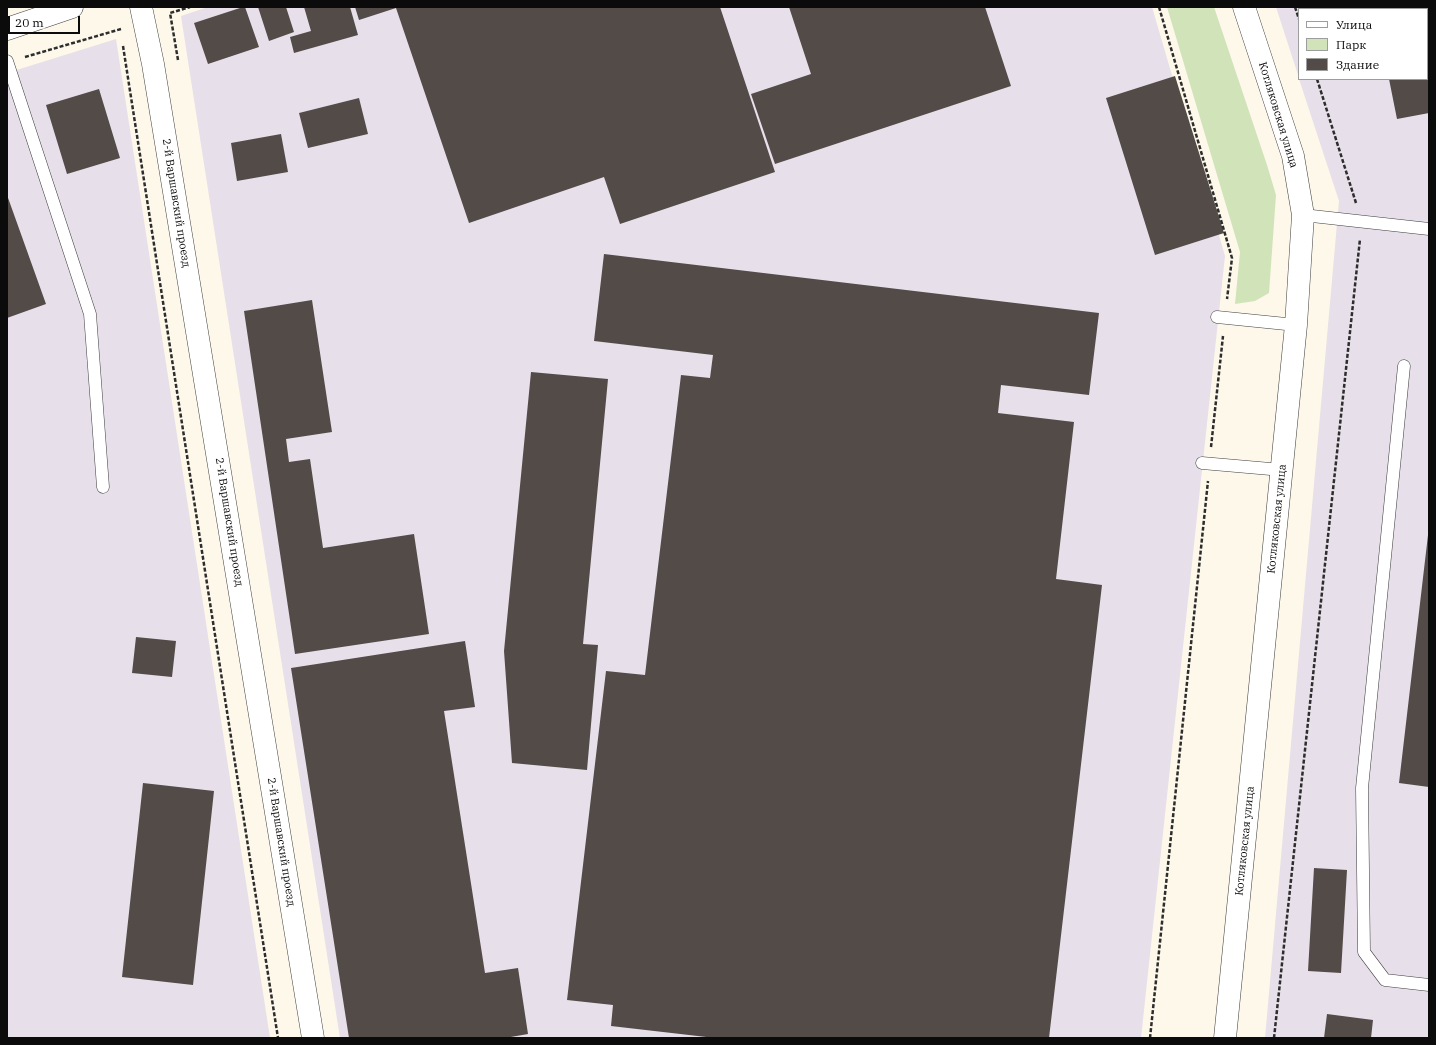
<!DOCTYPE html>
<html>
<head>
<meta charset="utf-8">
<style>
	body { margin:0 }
	#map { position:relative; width:1436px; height:1045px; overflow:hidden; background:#fdf8ea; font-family:"IBM Plex Serif",serif }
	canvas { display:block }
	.frame { position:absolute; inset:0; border:8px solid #0b0b0b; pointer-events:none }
	.legend { position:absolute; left:1298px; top:8px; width:130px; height:72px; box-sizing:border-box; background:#fff; border:1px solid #9d9d9d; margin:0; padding:5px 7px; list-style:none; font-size:12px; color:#0b0b0b }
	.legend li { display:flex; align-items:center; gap:8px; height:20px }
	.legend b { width:20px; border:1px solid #9d9d9d }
	.scale { position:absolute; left:8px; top:16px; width:72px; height:18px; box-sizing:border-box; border:2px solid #0b0b0b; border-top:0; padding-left:5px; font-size:12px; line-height:14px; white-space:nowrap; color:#0b0b0b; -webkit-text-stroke:3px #fff; paint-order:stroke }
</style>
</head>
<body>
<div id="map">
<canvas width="1436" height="1045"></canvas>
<div class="frame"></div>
<ul class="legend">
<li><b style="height:5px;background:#fff"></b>Улица</li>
<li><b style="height:11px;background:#d1e3b8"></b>Парк</li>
<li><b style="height:11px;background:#524b48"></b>Здание</li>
</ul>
<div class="scale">20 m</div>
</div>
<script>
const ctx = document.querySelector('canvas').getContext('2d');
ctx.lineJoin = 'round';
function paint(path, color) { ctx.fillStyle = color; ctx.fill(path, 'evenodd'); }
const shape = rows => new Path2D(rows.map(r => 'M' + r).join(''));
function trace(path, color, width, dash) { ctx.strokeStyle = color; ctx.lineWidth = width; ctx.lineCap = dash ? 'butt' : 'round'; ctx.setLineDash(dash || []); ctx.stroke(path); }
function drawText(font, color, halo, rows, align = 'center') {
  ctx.font = font + ' "IBM Plex Serif",serif'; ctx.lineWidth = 4; ctx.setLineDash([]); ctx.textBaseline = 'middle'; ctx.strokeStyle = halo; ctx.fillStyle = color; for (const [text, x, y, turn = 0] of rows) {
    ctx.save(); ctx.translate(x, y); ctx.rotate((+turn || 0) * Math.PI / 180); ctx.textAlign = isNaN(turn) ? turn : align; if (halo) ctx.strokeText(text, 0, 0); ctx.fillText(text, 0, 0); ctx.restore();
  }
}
paint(shape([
	[208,7,1152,7,1225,256,1141,1038,340,1038,181,16],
	[1276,7,1429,7,1429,1038,1265,1038,1339,201,1299,79,1427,79,1427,9,1299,9,1299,78],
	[116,39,270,1038,7,1038,7,73]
]), '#e7dfe9');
paint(shape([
	[1167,7,1214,7,1267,165,1276,195,1269,293,1255,301,1235,304,1240,252]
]), '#d1e3b8');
paint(shape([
	[243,7,245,7,259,47,208,64,194,23],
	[258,7,286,7,294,32,269,41],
	[304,7,350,7,358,35,294,53,290,37,311,31],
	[355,7,720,7,775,172,620,224,604,177,469,223,396,8,359,20],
	[789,7,985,7,1011,86,775,164,751,94,811,74],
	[1429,52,1429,113,1397,119,1389,79,1427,79,1427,53],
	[1175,76,1224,233,1155,255,1106,98],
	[99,89,120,158,67,174,46,105],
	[359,98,368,134,308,148,299,113],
	[281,134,288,172,237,181,231,143],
	[7,195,46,304,7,318],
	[604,254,1099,313,1089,395,1001,385,998,413,1074,422,1056,579,1102,585,1049,1038,715,1038,611,1026,613,1005,567,1000,606,671,645,675,681,375,710,378,713,355,594,341],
	[312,300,332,432,286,439,289,462,310,459,323,548,414,534,429,634,295,654,244,311],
	[531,372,608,379,583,644,598,645,587,770,512,763,504,651],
	[1428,535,1429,535,1429,787,1399,783],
	[136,637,176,641,172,677,132,673],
	[465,641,475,707,444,711,485,973,518,968,528,1034,505,1038,349,1038,291,668],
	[143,783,214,791,193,985,122,977],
	[1314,868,1347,870,1341,973,1308,971],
	[1327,1014,1373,1020,1371,1038,1324,1038]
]), '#524b48');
const service = shape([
	[7,61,90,314,103,487],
	[1303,215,1429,229],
	[1217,317,1296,325],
	[1404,366,1362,788,1364,952,1385,980,1429,985],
	[1202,463,1282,470]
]);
const minor = shape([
	[141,7,153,64,313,1038],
	[7,29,72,7]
]);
const tertiary = shape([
	[1225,1038,1296,325,1303,215,1293,156,1244,7]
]);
trace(service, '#3e3e3e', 13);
trace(minor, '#3e3e3e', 23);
trace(tertiary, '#3e3e3e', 23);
trace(shape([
	[1159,7,1232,258,1227,299],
	[1295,7,1299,19],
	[123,46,278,1038],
	[25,57,121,29],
	[178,60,170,13,190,7],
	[1317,79,1356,203],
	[1211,447,1223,336],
	[1150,1038,1208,481],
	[1274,1038,1360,239]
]), '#2d2d2d', 2.5, [4, 2]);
trace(service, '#fff', 12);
trace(minor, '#fff', 22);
trace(tertiary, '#fff', 22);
drawText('11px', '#0b0b0b', '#fff', [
	["Котляковская улица",1278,115,73],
	["2-й Варшавский проезд",176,203,81],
	["Котляковская улица",1277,519,-84],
	["2-й Варшавский проезд",229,522,81],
	["Котляковская улица",1245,841,-84],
	["2-й Варшавский проезд",281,842,81]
]);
</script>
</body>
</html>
